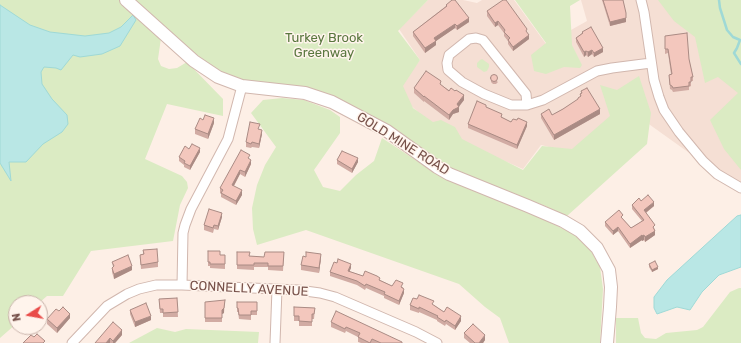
<!DOCTYPE html>
<html>
<head>
<meta charset="utf-8">
<style>
	body { margin:0 }
	#map { position:relative; width:741px; height:343px; overflow:hidden; background:#fdefe6; font-family:Rubik,sans-serif }
	canvas { display:block }
	.north { position:absolute; left:8px; top:295px; width:40px; height:40px; box-sizing:border-box; background:#fff4ec; border:1px solid #c9b3ab; border-radius:50%; rotate:259deg; font-size:11px; font-weight:700; line-height:16px; text-align:center; color:#77514a }
	.north::after { content:''; display:block; margin:auto; width:14px; height:18px; background:#e94c49; clip-path:polygon(50% 0,100% 100%,50% 72%,0 100%) }
</style>
</head>
<body>
<div id="map">
<canvas width="741" height="343"></canvas>
<div class="north">N</div>
</div>
<script>
const ctx = document.querySelector('canvas').getContext('2d');
ctx.lineJoin = 'round';
function paint(path, color) { ctx.fillStyle = color; ctx.fill(path, 'evenodd'); }
const shape = rows => new Path2D(rows.map(r => 'M' + r).join(''));
function trace(path, color, width, dash) { ctx.strokeStyle = color; ctx.lineWidth = width; ctx.lineCap = dash ? 'butt' : 'round'; ctx.setLineDash(dash || []); ctx.stroke(path); }
function drawText(font, color, halo, rows, align = 'center') {
  ctx.font = font + ' Rubik,sans-serif'; ctx.lineWidth = 3; ctx.setLineDash([]); ctx.textBaseline = 'middle'; ctx.strokeStyle = halo; ctx.fillStyle = color; for (const [text, x, y, turn = 0] of rows) {
    ctx.save(); ctx.translate(x, y); ctx.rotate((+turn || 0) * Math.PI / 180); ctx.textAlign = isNaN(turn) ? turn : align; if (halo) ctx.strokeText(text, 0, 0); ctx.fillText(text, 0, 0); ctx.restore();
  }
}
paint(shape([
	[428,0,463,0,477,3,482,0,514,0,546,44,587,21,581,0,741,0,741,190,625,107,570,152,541,145,523,169,441,133,395,91,420,60,399,29]
]), '#f5dfd4');
paint(shape([
	[0,0,119,0,161,38,158,59,161,66,169,69,177,68,187,62,223,99,223,116,167,104,145,159,182,176,187,182,188,188,180,205,173,241,91,251,63,296,47,296,39,303,16,303,16,324,0,338],
	[131,0,428,0,398,31,420,60,403,86,413,108,433,122,441,120,455,127,462,139,523,170,542,146,572,149,610,116,600,85,617,90,639,76,651,113,647,144,567,216,543,205,450,171,338,101,243,82,213,69,198,59],
	[515,0,580,0,570,6,572,45,582,65,580,68,564,67,546,74,534,71,531,55,546,43],
	[658,0,741,0,741,170,724,149,710,120,738,93,718,77,705,83,695,37,674,21],
	[482,59,489,64,489,67,487,71,484,72,477,67,477,63,480,60],
	[282,98,304,100,330,110,340,117,340,133,314,170,323,187,340,191,356,175,374,161,382,138,443,178,526,211,576,235,590,249,600,267,603,289,600,343,509,343,500,318,485,307,459,284,306,230,257,245,253,229,252,208,257,185,265,165,276,147,251,113,263,100],
	[739,288,741,288,741,343,616,343,616,318,638,318,641,333,645,338,656,339,666,333,697,330,703,327,730,292],
	[157,328,175,332,186,329,259,332,258,343,129,343]
]), '#dbebc3');
const water = shape([
	[0,5,30,25,50,32,85,36,109,33,121,27,133,15,136,20,120,46,102,54,80,57,73,55,61,70,56,68,44,67,41,72,42,84,52,99,67,115,68,124,62,132,43,144,26,162,9,162,11,181,0,163,0,5],
	[741,215,741,267,719,275,702,292,690,310,677,307,657,314,654,308,654,297,667,280,737,216,741,215]
]);
paint(water, '#b9e7e5');
trace(water, '#9fd9d6', 1);
trace(shape([
	[719,0,720,8,727,30,733,37,740,40,737,48,734,53,741,64]
]), '#9fd9d6', 2.5);
const minor = shape([
	[641,0,644,12,654,80,659,97,664,110,679,132,703,161,717,174,741,188],
	[527,105,511,105,484,94,462,82,448,70,447,63,449,55,469,39,476,38,483,40,526,94,527,105,543,100,597,71,612,68,651,63],
	[182,285,183,233,185,225,191,209,228,139,242,86],
	[72,343,107,306,127,294,139,289,156,285,182,285,298,290,320,293,335,297,416,332,437,343],
	[275,343,277,289]
]);
const tertiary = shape([
	[126,0,194,61,218,77,242,86,305,93,332,102,387,131,437,167,449,174,528,206,563,221,580,231,597,248,609,270,611,287,610,307,607,343]
]);
trace(minor, '#d1b7ae', 11);
trace(tertiary, '#d1b7ae', 14);
trace(minor, '#fff', 9);
trace(tertiary, '#fff', 12);
paint(shape([
	[602,0,623,0,626,17,626,22,610,26],
	[446,5,469,22,457,30,455,28,436,41,436,45,425,53,413,36,413,32,446,6],
	[487,11,527,33,529,39,513,51,508,44,508,41,504,36,504,33,498,25,495,27,487,16],
	[582,32,603,52,594,57,592,54,588,57,586,55,584,57,576,42,576,38,582,33],
	[665,36,689,59,693,77,693,81,691,81,691,86,689,87,689,90,673,92,672,90,670,89,669,75,671,74,668,53,665,54],
	[491,77,498,82,496,84,493,84,491,82],
	[441,85,464,100,458,107,459,112,453,114,449,120,424,101,424,102,414,93,414,88],
	[581,91,600,114,554,140,541,118,541,114,552,115,563,109,578,100,578,98,580,97,580,94,581,93],
	[486,107,502,117,511,122,527,126,517,149,468,128,468,124],
	[214,123,208,139,195,134,195,129],
	[259,129,262,134,259,148,252,147,251,148,246,147,246,142],
	[189,149,200,152,190,170,184,167,184,165,179,161,179,157],
	[250,159,251,164,245,177,240,174,234,186,242,195,236,205,221,197,221,194,220,193,220,188],
	[337,160,358,162,352,173,337,164],
	[641,201,654,206,646,213,655,230,655,235,645,242,644,240,642,241,642,240,630,248,618,231,613,235,605,226,605,222,623,219,631,228,642,221,632,209,632,205],
	[222,217,218,230,214,229,213,233,204,230,204,225],
	[143,250,158,262,158,267,141,269,140,255,143,254],
	[208,251,220,255,225,255,225,269,210,268,210,266,208,266],
	[237,252,249,256,264,257,284,252,283,271,268,270,268,267,254,267,254,270,237,269],
	[321,258,319,273,301,270,301,265],
	[112,262,132,270,114,279,112,272,112,268,113,267],
	[649,264,658,269,652,272,649,267],
	[351,268,349,271,363,276,380,280,392,286,403,287,404,293,399,305,384,298,384,296,366,288,365,290,357,285,330,276,330,272],
	[177,298,178,317,163,317,163,313,160,313,159,299],
	[225,300,224,313,222,314,222,322,205,322,205,307],
	[237,302,257,302,257,315,251,315,251,320,239,319,238,312,237,312],
	[410,305,434,305,444,312,461,321,455,330,446,324,445,326,437,321,437,320,419,312,419,313,410,310],
	[294,307,315,308,314,319,312,319,312,326,299,326,299,321,294,321],
	[130,310,151,320,135,327,130,314],
	[59,311,70,318,57,333,47,324,47,319],
	[331,322,402,343,361,343,358,342,358,337,346,331,345,333,331,327],
	[464,333,485,340,483,343,470,343,464,338],
	[122,335,115,343,95,343]
]), '#d1aba3');
paint(shape([
	[626,13,626,22,610,26,610,22],
	[469,18,469,22,457,30,457,26],
	[498,21,498,25,495,27,495,23],
	[455,24,455,28,436,41,436,45,425,53,425,48,434,38],
	[529,35,529,39,513,51,513,47],
	[603,48,603,52,594,57,594,53],
	[592,50,592,54,588,57,588,52],
	[586,51,586,55,584,57,584,52],
	[464,95,464,100,458,108,459,107,459,112,453,114,449,120,449,115],
	[600,109,600,114,554,140,554,135],
	[214,118,214,123,208,139,208,134],
	[527,122,527,126,517,149,517,145],
	[262,130,262,134,259,148,259,144],
	[200,148,200,152,190,170,190,166],
	[358,158,358,162,352,173,352,169],
	[251,160,251,164,245,177,245,172],
	[240,170,240,174,232,189,232,185],
	[242,190,242,195,236,205,236,201],
	[654,202,654,206,644,214,644,210],
	[222,213,222,217,218,230,218,226],
	[618,227,618,231,613,235,613,231],
	[655,231,655,235,645,242,645,237],
	[642,235,642,240,630,248,630,244],
	[644,235,644,240,642,241,642,236],
	[321,254,321,258,319,273,319,268],
	[351,264,351,268,348,275,348,271],
	[132,266,132,270,114,279,114,274],
	[658,267,658,269,652,272,652,270],
	[404,289,404,293,399,305,399,301],
	[224,308,224,313,222,314,222,322,222,310],
	[70,314,70,318,57,333,57,328],
	[151,316,151,320,135,327,135,322],
	[461,316,461,321,455,330,455,326],
	[122,330,122,335,115,343,113,343,113,341],
	[485,335,485,340,483,343,479,343],
	[110,338,110,343,106,343]
]), '#aa8b84');
const building = shape([
	[452,0,455,0,469,18,457,26,455,24,434,38,436,41,425,48,413,32,447,6,446,5,452,0],
	[503,0,506,0,527,29,526,31,529,35,513,47,508,40,510,38,504,32,505,30,498,21,495,23,487,11,503,0],
	[603,0,623,0,626,13,626,18,610,22,603,0],
	[591,27,603,48,594,53,592,50,588,52,586,51,584,52,576,38,583,33,582,32,591,27],
	[687,33,689,59,693,77,691,77,691,82,689,82,689,86,673,88,672,86,670,85,669,75,672,74,668,49,665,49,665,36,687,33],
	[426,71,441,81,440,84,449,91,451,88,455,91,456,90,464,95,457,104,459,107,453,110,449,115,424,96,424,97,414,88,426,71],
	'490.5 78a3.5 3.5 0 1 1 7 0a3.5 3.5 0 1 1-7 0Z',
	[587,88,600,109,554,135,541,114,549,109,552,115,563,109,578,99,578,98,581,96,580,94,582,93,581,91,587,88],
	[477,101,486,105,486,107,502,114,501,117,511,122,513,119,517,120,518,118,527,122,517,145,468,124,477,101],
	[205,115,214,118,208,134,195,129,200,118,203,120,205,115],
	[250,122,260,124,258,129,262,130,259,144,252,142,251,144,246,142,250,122],
	[192,144,200,148,190,166,184,163,185,161,179,157,185,146,189,149,192,144],
	[241,150,250,155,248,158,251,160,245,172,240,170,232,185,242,190,236,201,221,193,223,190,220,188,241,150],
	[342,151,358,158,352,169,337,160,342,151],
	[648,195,654,202,644,210,655,225,653,227,655,231,645,237,644,235,642,236,642,235,630,244,618,227,613,231,605,222,619,210,623,215,621,217,631,228,644,220,632,205,639,198,641,201,648,195],
	[209,209,222,213,218,226,214,225,213,228,204,225,209,209],
	[157,249,158,262,141,265,140,255,144,254,143,250,157,249],
	[208,251,220,251,220,255,225,255,225,264,210,264,210,262,208,262,208,251],
	[237,252,250,252,249,256,264,257,265,252,284,252,283,266,268,266,268,263,254,263,254,265,237,265,237,252],
	[306,252,321,254,319,268,301,265,303,256,306,257,306,252],
	[128,255,132,266,114,274,112,268,114,266,112,262,128,255],
	[338,259,351,264,348,271,363,276,365,271,377,276,380,278,379,280,392,286,396,280,403,283,401,287,404,289,399,301,384,294,385,292,366,284,365,286,357,281,330,272,334,262,337,263,338,259],
	[655,261,658,267,652,270,649,264,655,261],
	[419,295,434,301,432,304,444,312,447,307,461,316,455,326,446,320,445,322,437,317,438,316,419,307,419,309,410,305,413,298,417,299,419,295],
	[177,298,178,312,163,313,163,309,160,309,159,299,177,298],
	[225,300,224,308,222,310,222,318,205,318,205,302,225,300],
	[237,302,257,302,257,311,251,311,251,315,239,315,238,308,237,308,237,302],
	[146,303,151,316,135,322,130,310,146,303],
	[63,307,70,314,57,328,47,319,56,309,59,311,63,307],
	[294,307,315,308,314,314,312,314,312,322,299,321,299,316,294,316,294,307],
	[336,311,402,342,402,343,381,343,372,339,370,343,358,337,360,333,346,327,345,329,331,322,336,311],
	[113,322,122,330,113,341,110,338,106,343,95,343,113,322],
	[473,324,485,335,479,343,475,343,464,333,473,324],
	[37,334,45,341,43,343,23,343,31,335,34,337,37,334]
]);
paint(building, '#f3c7bd');
trace(building, '#aa8b84', 1);
drawText('13px', '#5a773f', '#fff4ec', [
	["Turkey Brook",324,38],
	["Greenway",324,53]
]);
drawText('13px', '#77514a', '#fff4ec', [
	["GOLD MINE ROAD",403,144,32],
	["CONNELLY AVENUE",249,289,3]
]);
</script>
</body>
</html>
